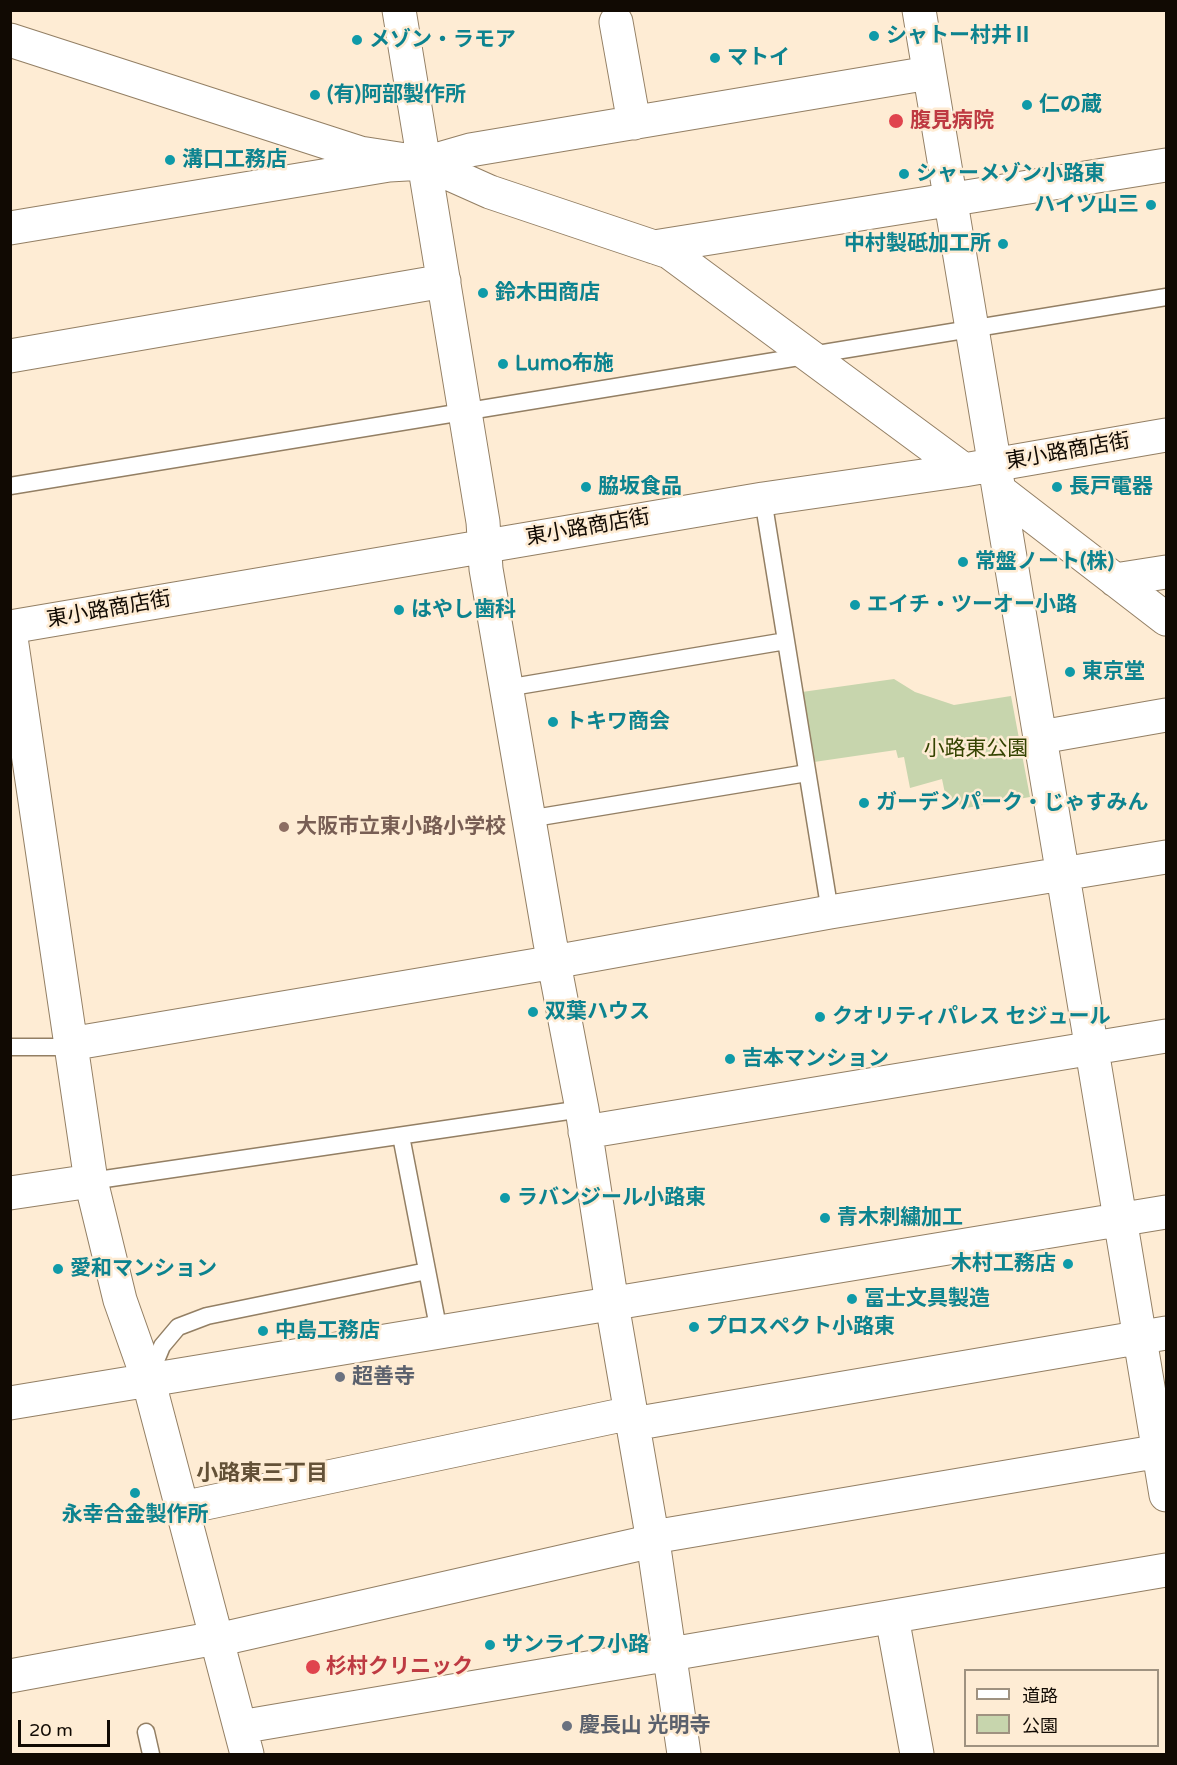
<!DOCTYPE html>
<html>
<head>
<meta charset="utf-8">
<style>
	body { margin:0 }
	#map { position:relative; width:1177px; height:1765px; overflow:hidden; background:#feecd4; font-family:"Varela Round","Noto Sans JP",sans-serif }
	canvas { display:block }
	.frame { position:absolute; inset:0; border:12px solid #110a03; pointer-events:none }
	.legend { position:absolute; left:964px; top:1669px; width:195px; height:78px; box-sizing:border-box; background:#feecd4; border:2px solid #9f9280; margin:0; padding:8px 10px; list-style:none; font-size:18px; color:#110a03 }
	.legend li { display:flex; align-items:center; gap:12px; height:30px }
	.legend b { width:30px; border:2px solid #9f9280 }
	.scale { position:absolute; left:18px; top:1720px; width:92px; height:27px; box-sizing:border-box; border:3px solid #110a03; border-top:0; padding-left:8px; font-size:18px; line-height:21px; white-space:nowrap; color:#110a03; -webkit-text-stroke:4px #feecd4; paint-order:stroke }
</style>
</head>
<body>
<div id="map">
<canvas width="1177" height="1765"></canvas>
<div class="frame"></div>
<ul class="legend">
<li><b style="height:8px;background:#fff"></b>道路</li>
<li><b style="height:16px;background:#c7d5ad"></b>公園</li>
</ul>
<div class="scale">20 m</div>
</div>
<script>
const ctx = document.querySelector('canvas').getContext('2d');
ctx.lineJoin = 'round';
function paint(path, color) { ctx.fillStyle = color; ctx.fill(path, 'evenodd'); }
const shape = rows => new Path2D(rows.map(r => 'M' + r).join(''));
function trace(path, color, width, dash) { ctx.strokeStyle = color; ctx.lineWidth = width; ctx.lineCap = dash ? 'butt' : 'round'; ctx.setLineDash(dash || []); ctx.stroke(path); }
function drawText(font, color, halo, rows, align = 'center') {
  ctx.font = font + ' "Varela Round","Noto Sans JP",sans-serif'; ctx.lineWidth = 5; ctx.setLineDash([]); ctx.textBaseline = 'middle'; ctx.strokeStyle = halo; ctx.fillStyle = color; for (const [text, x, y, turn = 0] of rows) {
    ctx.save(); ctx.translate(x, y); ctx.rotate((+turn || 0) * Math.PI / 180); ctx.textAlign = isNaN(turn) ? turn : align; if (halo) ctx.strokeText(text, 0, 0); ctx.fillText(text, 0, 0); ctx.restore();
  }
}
paint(shape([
	[894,679,915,692,954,705,1011,696,1030,797,960,809,959,801,947,803,942,779,910,788,904,757,898,758,896,750,814,762,802,692]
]), '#c7d5ad');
const service = shape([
	[10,486,1166,297],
	[763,499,830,912],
	[506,688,786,641],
	[528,819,807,773],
	[10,1047,57,1047,70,1044],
	[401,1136,439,1332],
	[91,1181,582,1109],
	[150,1375,162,1346,178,1327,207,1316,427,1271],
	[146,1732,151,1754]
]);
const minor = shape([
	[399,10,483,522,486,569,550,942,582,1109,612,1304,653,1541,684,1754],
	[919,10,1166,1495],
	[616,22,634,123],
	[10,40,360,153,425,163,490,192,669,252,964,470],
	[10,228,389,165,425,163,470,150,929,73],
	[654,247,1166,165],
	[10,356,444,281],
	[1000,491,1166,619],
	[1115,580,1166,572],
	[10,627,763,499,964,470,1166,435],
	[10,631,91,1181,120,1300,148,1379,247,1754],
	[1041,737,1166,715],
	[70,1044,537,965,830,912,1166,857],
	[585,1132,1166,1036],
	[10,1193,91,1181],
	[10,1403,1166,1212],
	[633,1424,1166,1333],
	[182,1508,631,1413],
	[653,1537,1166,1450],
	[892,1617,917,1754],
	[217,1640,653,1541],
	[10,1676,216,1638],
	[240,1727,1166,1570]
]);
trace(service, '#937f64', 19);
trace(minor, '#937f64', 35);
trace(service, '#fff', 16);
trace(minor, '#fff', 33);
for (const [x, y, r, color] of [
	[874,36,6,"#0f9aa8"],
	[357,40,6,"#0f9aa8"],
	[715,58,6,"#0f9aa8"],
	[315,95,6,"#0f9aa8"],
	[1027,105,6,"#0f9aa8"],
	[896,121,8,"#e0444e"],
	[170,160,6,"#0f9aa8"],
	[904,174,6,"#0f9aa8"],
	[1151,205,6,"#0f9aa8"],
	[1003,244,6,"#0f9aa8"],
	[483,293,6,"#0f9aa8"],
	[503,364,6,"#0f9aa8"],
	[586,487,6,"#0f9aa8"],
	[1057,487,6,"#0f9aa8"],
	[963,562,6,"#0f9aa8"],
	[855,605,6,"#0f9aa8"],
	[399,610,6,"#0f9aa8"],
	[1070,672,6,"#0f9aa8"],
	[553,722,6,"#0f9aa8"],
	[864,803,6,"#0f9aa8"],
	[284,827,6,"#8d6e63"],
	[533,1012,6,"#0f9aa8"],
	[820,1017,6,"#0f9aa8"],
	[730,1059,6,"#0f9aa8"],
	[505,1198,6,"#0f9aa8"],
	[825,1218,6,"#0f9aa8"],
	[1068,1264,6,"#0f9aa8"],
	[58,1269,6,"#0f9aa8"],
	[852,1299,6,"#0f9aa8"],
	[694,1327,6,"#0f9aa8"],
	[263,1331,6,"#0f9aa8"],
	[340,1377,6,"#6b7280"],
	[135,1493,6,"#0f9aa8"],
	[490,1645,6,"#0f9aa8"],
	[313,1667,8,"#e0444e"],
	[567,1726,6,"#6b7280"]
]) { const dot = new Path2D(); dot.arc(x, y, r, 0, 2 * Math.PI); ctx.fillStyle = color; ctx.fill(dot); trace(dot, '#feecd4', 2); }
drawText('bold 21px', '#0d838f', '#feecd4', [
	["シャトー村井Ⅱ",886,36],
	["メゾン・ラモア",369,40],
	["マトイ",727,58],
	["(有)阿部製作所",327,95],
	["仁の蔵",1039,105],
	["溝口工務店",182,160],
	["シャーメゾン小路東",916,174],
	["ハイツ山三",1139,205,"right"],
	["中村製砥加工所",991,244,"right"],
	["鈴木田商店",495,293],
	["Lumo布施",515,364],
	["脇坂食品",598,487],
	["長戸電器",1069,487],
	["常盤ノート(株)",975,562],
	["エイチ・ツーオー小路",867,605],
	["はやし歯科",411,610],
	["東京堂",1082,672],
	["トキワ商会",565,722],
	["ガーデンパーク・じゃすみん",876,803],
	["双葉ハウス",545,1012],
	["クオリティパレス セジュール",832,1017],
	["吉本マンション",742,1059],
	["ラバンジール小路東",517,1198],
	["青木刺繍加工",837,1218],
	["木村工務店",1056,1264,"right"],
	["愛和マンション",70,1269],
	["冨士文具製造",864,1299],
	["プロスペクト小路東",706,1327],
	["中島工務店",275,1331],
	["永幸合金製作所",135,1515,"center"],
	["サンライフ小路",502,1645]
], 'left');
drawText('bold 21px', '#be3a42', '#feecd4', [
	["腹見病院",910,121],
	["杉村クリニック",326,1667]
], 'left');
drawText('21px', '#110a03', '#feecd4', [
	["東小路商店街",1068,452,-10],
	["東小路商店街",588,528,-10],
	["東小路商店街",109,610,-10]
]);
drawText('21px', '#354402', '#feecd4', [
	["小路東公園",976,749]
]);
drawText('bold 21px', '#785e54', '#feecd4', [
	["大阪市立東小路小学校",296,827]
], 'left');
drawText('bold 21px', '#5b616d', '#feecd4', [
	["超善寺",352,1377],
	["慶長山 光明寺",579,1726]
], 'left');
drawText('bold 22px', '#635137', '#feecd4', [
	["小路東三丁目",262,1474]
]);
</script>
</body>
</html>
